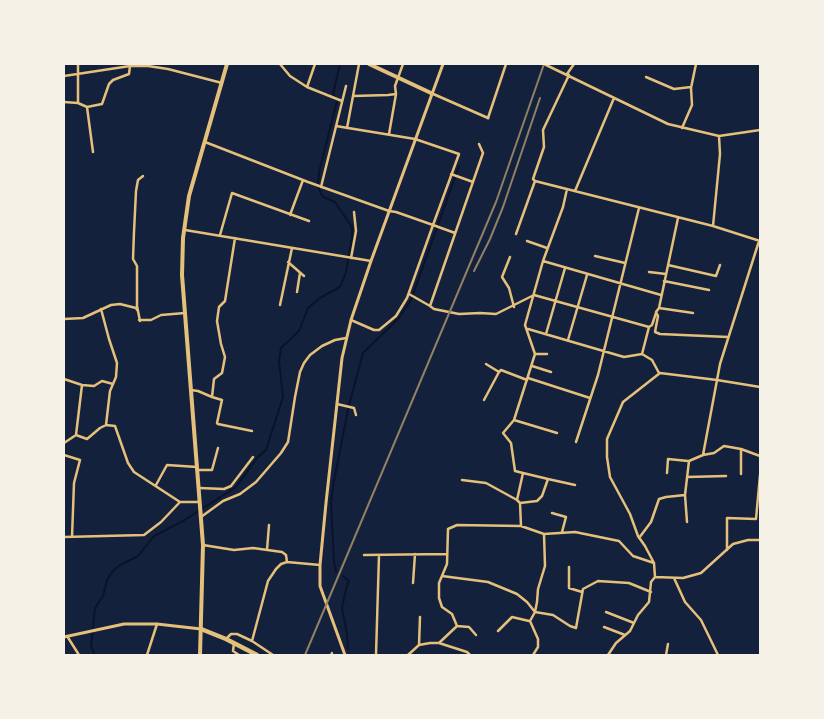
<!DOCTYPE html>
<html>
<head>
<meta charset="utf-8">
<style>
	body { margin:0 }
	#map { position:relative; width:824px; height:719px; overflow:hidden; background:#14213d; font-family:Signika,sans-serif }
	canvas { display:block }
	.frame { position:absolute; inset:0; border:65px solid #f6f1e7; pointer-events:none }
</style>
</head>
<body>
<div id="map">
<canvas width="824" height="719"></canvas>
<div class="frame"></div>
</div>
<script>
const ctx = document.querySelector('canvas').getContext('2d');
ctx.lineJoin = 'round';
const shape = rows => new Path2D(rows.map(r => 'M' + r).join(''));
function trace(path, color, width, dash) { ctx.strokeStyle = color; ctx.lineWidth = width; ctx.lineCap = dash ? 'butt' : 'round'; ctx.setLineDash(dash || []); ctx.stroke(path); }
trace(shape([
	[336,572,334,562,331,502,333,486,349,405,363,353,398,319,411,300,459,166],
	[343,576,349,581,346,589,342,608,347,634,348,649],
	[95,655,91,646,95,608,103,596,107,580,112,572,120,565,138,556,154,536,183,521,236,487,257,458,266,450,283,397,279,361,281,348,299,331,308,308,320,298,340,287,346,272,352,237,352,227,335,202,324,197,321,194,318,185,319,172,337,101,333,94,340,64]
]), '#0b132b', 2);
trace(shape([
	[78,64,78,103,87,107],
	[280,64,290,76,307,87],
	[315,64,307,87,342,101],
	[544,64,668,124,719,136,760,130],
	[567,74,574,64],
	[64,76,130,66,148,66,168,69,222,83],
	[646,77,674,89,691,87],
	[353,96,388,95,396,94],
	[64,102,78,103],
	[488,118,506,64],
	[336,126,415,139,459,154,433,225,455,233],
	[347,128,359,64],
	[682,128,692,105,691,88,696,64],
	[389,134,396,94,395,86,403,64],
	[205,142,308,182,389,211,396,212,433,225,407,298,396,316,379,330,374,330,351,320],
	[93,152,87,107,102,104,109,84,113,80,129,74,130,66],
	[451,174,473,182],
	[535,181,713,226,760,241],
	[321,187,346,86],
	[575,191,614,98],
	[290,215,303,180],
	[678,218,659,308,656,312,658,316,655,332,660,334,728,337],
	[713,226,720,154,719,136],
	[185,230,371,261],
	[516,234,535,181,533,179,544,147,543,130,569,75],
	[220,235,232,193,309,221],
	[527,241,547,248],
	[595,256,625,263],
	[510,257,502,277,509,288,514,307],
	[351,258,356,231,354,212],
	[543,261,661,295],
	[288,262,304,276],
	[668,265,716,276,720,265],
	[649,272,666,274],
	[664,281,709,290],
	[297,292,300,273],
	[409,294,430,306,483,153,479,144],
	[280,305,292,248],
	[430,306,434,309,459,314,480,313,496,314,534,295,649,327],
	[659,308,693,313],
	[101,309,109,339,117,363,116,377,113,384],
	[64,319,83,318,111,305,120,304,136,308,137,310],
	[139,320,151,320,161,315,185,313],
	[140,321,137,306,137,266,133,259,134,232,136,191,138,180,143,176],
	[528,329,624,357,642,354,652,360,659,373],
	[546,334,565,268],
	[568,340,587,275],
	[535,354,547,354],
	[642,354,649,327,652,325,656,313],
	[486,364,499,372,501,370,527,380],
	[532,366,551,372],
	[528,378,590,398],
	[64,379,82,385,94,386,102,381,113,384,110,391,106,425],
	[191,390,198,391,212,397,214,379,222,373,225,357,221,344,217,321,219,307,225,301,235,238],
	[212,397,222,400,217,423,218,424,252,431],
	[484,400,499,372],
	[337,404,354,408,356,415],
	[514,420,557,433],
	[76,435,82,385],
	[576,442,598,375,639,208],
	[64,443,76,435,87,439,100,428,106,425,115,426,128,463,134,472,180,502],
	[741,449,741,474],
	[64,455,80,460,74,483,72,537],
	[703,455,720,364,759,241],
	[198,470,212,470,218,448],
	[523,473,548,479],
	[667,473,668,459,688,461],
	[687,477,726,476],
	[462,480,486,483,517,500],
	[156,485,167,465,197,467],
	[199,488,224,489,231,486,253,457],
	[520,503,537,501,542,496,548,479,575,485],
	[552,513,566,517,562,532],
	[201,517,223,501,240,494,256,482,281,453,288,442,295,397,300,372,304,363,310,355,322,346,335,340,346,338],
	[687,522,685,495,689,461,703,455,714,453,724,446,741,449,760,456],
	[521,526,520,503,517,500,523,473,515,471,511,443,503,433,514,420,535,354,525,325,543,261,563,207,567,189],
	[544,534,545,566,538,589,537,602,535,612,553,615,570,626,576,628,583,589,598,581,629,583,651,592],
	[64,537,144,535,161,522,180,502,199,502],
	[639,538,651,522,659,499,666,497,685,495],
	[203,545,234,550,253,548,282,552,286,555,287,562],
	[267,550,269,525],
	[727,550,727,518,756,519,760,475],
	[364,555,447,554],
	[569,567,569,588,582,592],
	[442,576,488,582,517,594,527,602,535,612,530,621,538,639,538,647,533,655],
	[655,577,654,563,645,546,638,536,630,514,610,477,607,457,607,439,623,402,660,373,717,380,760,387],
	[674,578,685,602,701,620,718,655],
	[413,583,415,554],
	[606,612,634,623],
	[457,626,469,627,476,635],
	[604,627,625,635],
	[498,631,512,617,529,621],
	[67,636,79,655],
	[227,638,231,634,237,634,252,641,273,655],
	[252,641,268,581,276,569,281,564,287,562,320,565],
	[234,643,233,651,239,655],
	[439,643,457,626,452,614,442,607,439,598,439,583,447,564,448,529,457,525,521,526,544,534,575,532,619,541,633,556,654,563],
	[419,645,420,617],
	[147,655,157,624],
	[331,655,332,653],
	[376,655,379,555],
	[408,655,419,645,430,643,439,643,467,652,470,655],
	[608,655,616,643,630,631,638,615,649,602,651,582,655,577,683,578,701,573,733,544,748,540,760,540],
	[666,655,668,644]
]), '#e5c07b', 2.5);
trace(shape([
	[431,93,488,118],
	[64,637,124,624,157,624,201,629],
	[345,655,320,586,320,565,326,503,342,358,351,320,371,261,443,64]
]), '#e5c07b', 3);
trace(shape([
	[369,64,431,93],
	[200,655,203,545,182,275,183,238,189,196,227,64]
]), '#e5c07b', 4);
trace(shape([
	[201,629,226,639,257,655]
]), '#e5c07b', 4.5);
trace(shape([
	[474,271,490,239,503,207,540,98],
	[305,655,496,202,544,64]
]), '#918062', 2);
</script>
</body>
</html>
